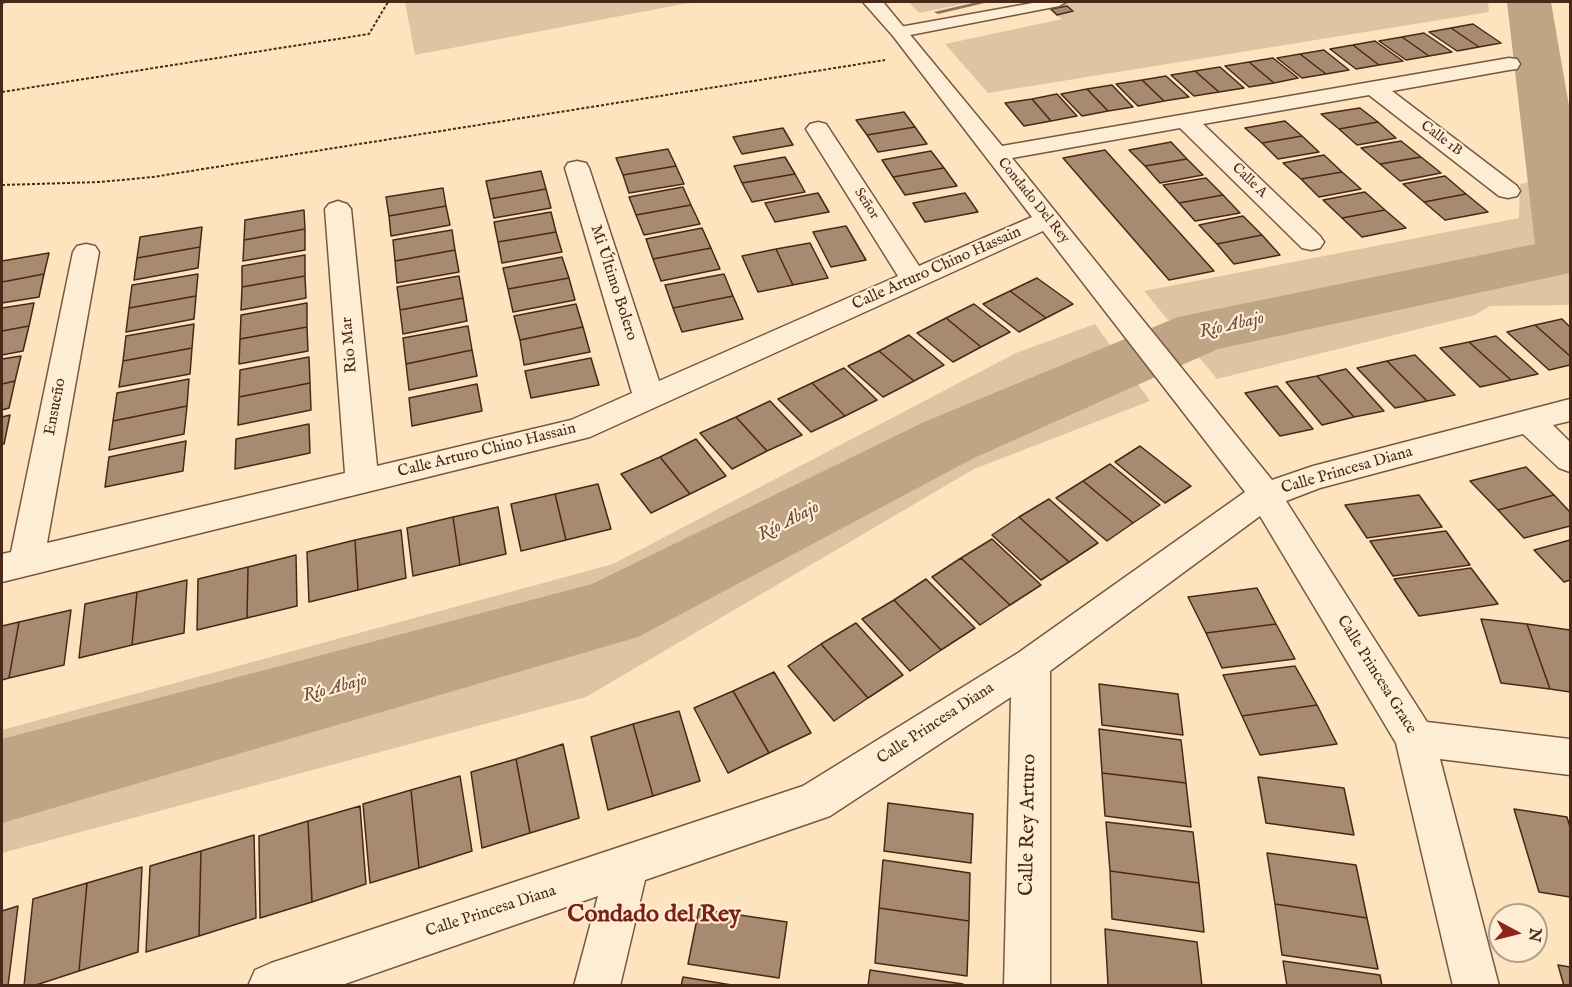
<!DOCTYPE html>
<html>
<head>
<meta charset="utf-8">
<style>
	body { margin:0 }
	#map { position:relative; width:1572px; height:987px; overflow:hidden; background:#fde4bf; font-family:"IM FELL English",serif }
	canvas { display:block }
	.frame { position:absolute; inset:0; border:3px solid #4a2818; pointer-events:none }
	.north { position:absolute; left:1488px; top:903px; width:60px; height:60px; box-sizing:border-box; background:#feedd5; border:2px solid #b69e89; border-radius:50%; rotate:97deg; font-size:16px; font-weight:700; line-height:24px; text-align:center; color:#4a2818 }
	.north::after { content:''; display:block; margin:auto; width:21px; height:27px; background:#8f2418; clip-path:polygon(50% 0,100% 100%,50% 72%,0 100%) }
</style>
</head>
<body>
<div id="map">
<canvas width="1572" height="987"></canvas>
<div class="frame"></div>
<div class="north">N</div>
</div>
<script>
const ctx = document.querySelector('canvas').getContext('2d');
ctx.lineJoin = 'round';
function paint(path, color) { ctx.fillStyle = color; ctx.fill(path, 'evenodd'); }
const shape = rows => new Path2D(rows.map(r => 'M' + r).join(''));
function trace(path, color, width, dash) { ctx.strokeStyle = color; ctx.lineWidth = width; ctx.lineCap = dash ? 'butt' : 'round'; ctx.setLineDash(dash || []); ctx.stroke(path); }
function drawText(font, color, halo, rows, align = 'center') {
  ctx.font = font + ' "IM FELL English",serif'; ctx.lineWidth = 4.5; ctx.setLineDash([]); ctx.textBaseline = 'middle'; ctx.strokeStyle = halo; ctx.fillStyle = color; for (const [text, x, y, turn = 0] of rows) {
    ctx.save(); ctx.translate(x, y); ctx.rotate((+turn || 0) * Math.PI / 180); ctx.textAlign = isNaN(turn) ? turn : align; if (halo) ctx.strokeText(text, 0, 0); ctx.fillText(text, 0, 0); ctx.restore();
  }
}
paint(shape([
	[405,2,694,2,415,55],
	[909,2,972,2,919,13],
	[1037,2,1488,2,1489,12,988,93,945,44,1062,19],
	[1570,174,1570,305,1490,306,1475,315,1217,379,1144,291,1519,218,1520,184],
	[1095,324,1150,401,974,469,586,697,2,853,2,730,613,564,1016,353]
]), '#dfc4a3');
paint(shape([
	[977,2,989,2,938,14,934,12,977,2]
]), '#91725a');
paint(shape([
	[1507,2,1551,2,1570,112,1570,273,1218,349,974,458,638,637,2,823,2,739,592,584,924,422,1178,317,1535,244,1507,2]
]), '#c0a486');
const building = shape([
	[1067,6,1073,11,1057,15,1051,9,1067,6],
	[1473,24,1501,43,1479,47,1451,28,1473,24],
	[1451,28,1479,47,1457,51,1429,32,1451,28],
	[1424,33,1452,52,1429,56,1402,37,1424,33],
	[1402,37,1429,56,1406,60,1379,41,1402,37],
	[1375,41,1403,61,1379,65,1353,45,1375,41],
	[1353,45,1379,65,1356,69,1330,49,1353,45],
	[1324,50,1349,70,1326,74,1300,54,1324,50],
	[1300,54,1326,74,1302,78,1277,58,1300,54],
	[1273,58,1298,78,1274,83,1249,62,1273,58],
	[1249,62,1274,83,1249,87,1225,66,1249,62],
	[1220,67,1244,88,1219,92,1195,71,1220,67],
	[1195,71,1219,92,1194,96,1171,75,1195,71],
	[1166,76,1189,97,1164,101,1142,80,1166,76],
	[1142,80,1164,101,1138,106,1116,84,1142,80],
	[1112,85,1133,107,1108,111,1087,89,1112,85],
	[1087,89,1108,111,1082,116,1061,94,1087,89],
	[1057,94,1077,116,1051,121,1032,99,1057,94],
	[1032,99,1051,121,1024,126,1005,103,1032,99],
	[1360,108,1378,122,1339,129,1321,114,1360,108],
	[904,112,915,127,867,135,856,120,904,112],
	[1285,121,1302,136,1262,143,1245,128,1285,121],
	[1378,122,1396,138,1357,145,1339,129,1378,122],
	[915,127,927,144,878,152,867,135,915,127],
	[783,128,793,145,742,154,733,137,783,128],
	[1302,136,1319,152,1278,159,1262,143,1302,136],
	[1401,141,1421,157,1380,164,1361,148,1401,141],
	[1171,142,1187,159,1145,166,1129,150,1171,142],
	[668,149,676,166,623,175,616,158,668,149],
	[1105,150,1214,271,1169,280,1063,158,1105,150],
	[931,151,944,168,893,177,882,160,931,151],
	[1324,155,1342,172,1301,179,1283,163,1324,155],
	[785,157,795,174,742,183,734,166,785,157],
	[1421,157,1441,173,1400,181,1380,164,1421,157],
	[1187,159,1203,175,1160,183,1145,166,1187,159],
	[676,166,684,184,629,193,623,175,676,166],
	[944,168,957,186,905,195,893,177,944,168],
	[541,171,546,189,490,199,486,181,541,171],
	[1342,172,1361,189,1319,197,1301,179,1342,172],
	[795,174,805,192,752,202,742,183,795,174],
	[1445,176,1466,194,1424,202,1403,184,1445,176],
	[1206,178,1223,195,1179,203,1163,185,1206,178],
	[683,187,691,205,636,215,629,197,683,187],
	[443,188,446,206,389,216,386,197,443,188],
	[546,189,551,208,494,218,490,199,546,189],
	[1365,192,1385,210,1342,218,1323,200,1365,192],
	[818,193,829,212,775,222,765,203,818,193],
	[965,193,978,212,925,222,913,203,965,193],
	[1466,194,1488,212,1445,220,1424,202,1466,194],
	[1223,195,1240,213,1195,221,1179,203,1223,195],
	[691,205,700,224,644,235,636,215,691,205],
	[446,206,450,225,391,236,389,216,446,206],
	[304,210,305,229,244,240,245,220,304,210],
	[1385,210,1406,228,1362,237,1342,218,1385,210],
	[551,212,556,232,498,242,494,222,551,212],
	[1243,216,1262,235,1217,244,1199,225,1243,216],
	[846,226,866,260,831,267,813,232,846,226],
	[202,227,200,247,137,258,140,237,202,227],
	[702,228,711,248,653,259,646,239,702,228],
	[305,229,305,250,243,261,244,240,305,229],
	[452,230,455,250,395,261,393,240,452,230],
	[556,232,562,252,502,263,498,242,556,232],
	[1262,235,1280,255,1234,264,1217,244,1262,235],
	[810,243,828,278,793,285,776,249,810,243],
	[200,247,198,268,134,280,137,258,200,247],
	[711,248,720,269,661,281,653,259,711,248],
	[776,249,793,285,758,292,742,256,776,249],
	[455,250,459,272,397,283,395,261,455,250],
	[49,253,44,274,2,282,2,261,49,253],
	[305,255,305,276,242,287,242,266,305,255],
	[562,257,569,278,508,289,503,268,562,257],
	[44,274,39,297,2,303,2,282,44,274],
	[198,274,196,296,129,308,132,285,198,274],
	[724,274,733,296,673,308,665,285,724,274],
	[305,276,306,298,241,310,242,287,305,276],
	[459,276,463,298,400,310,397,287,459,276],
	[569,278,575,300,513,312,508,289,569,278],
	[1037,278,1073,304,1046,318,1010,291,1037,278],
	[1010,291,1046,318,1019,332,983,304,1010,291],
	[196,296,194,319,126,332,129,308,196,296],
	[733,296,743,319,682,332,673,308,733,296],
	[463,298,467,321,403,334,400,310,463,298],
	[34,303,29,326,2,331,2,308,34,303],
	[307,303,307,327,240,339,241,315,307,303],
	[576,304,583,327,520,340,514,316,576,304],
	[974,304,1010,332,981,347,946,318,974,304],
	[946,318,981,347,953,362,917,333,946,318],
	[1562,319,1570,327,1570,356,1535,325,1562,319],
	[194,324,192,348,123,361,126,336,194,324],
	[1535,325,1570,356,1570,365,1549,370,1507,332,1535,325],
	[29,326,23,351,2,355,2,331,29,326],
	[468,326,472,350,406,364,403,338,468,326],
	[307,327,308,351,239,364,240,339,307,327],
	[583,327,590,352,524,365,520,340,583,327],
	[909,335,944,365,914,381,879,351,909,335],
	[1496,336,1538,374,1511,380,1469,342,1496,336],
	[1469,342,1511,380,1480,387,1440,348,1469,342],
	[192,348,190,374,119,387,123,361,192,348],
	[472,350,477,376,409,390,406,364,472,350],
	[879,351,914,381,883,397,848,366,879,351],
	[1415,355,1455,395,1427,401,1387,361,1415,355],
	[21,356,15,381,2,384,2,359,21,356],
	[309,357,310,383,239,397,240,370,309,357],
	[591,358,599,385,531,398,525,371,591,358],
	[1387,361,1427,401,1395,408,1357,368,1387,361],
	[844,368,877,400,845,416,812,383,844,368],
	[1346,369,1384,411,1354,417,1317,376,1346,369],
	[1317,376,1354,417,1322,425,1286,382,1317,376],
	[189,379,187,406,113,421,117,393,189,379],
	[15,381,9,408,2,410,2,384,15,381],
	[310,383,311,410,238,425,239,397,310,383],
	[812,383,845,416,811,432,778,399,812,383],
	[477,384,482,411,412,426,409,398,477,384],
	[1277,386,1313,429,1280,436,1245,393,1277,386],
	[770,401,802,435,767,451,736,417,770,401],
	[187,406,184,434,109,450,113,421,187,406],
	[10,415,4,444,2,444,2,417,10,415],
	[736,417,767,451,732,469,700,433,736,417],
	[309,424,310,453,235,469,236,439,309,424],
	[696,439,726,476,690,494,660,457,696,439],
	[186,441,183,471,105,487,109,457,186,441],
	[1140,446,1191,486,1165,503,1115,462,1140,446],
	[660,457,690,494,651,513,621,474,660,457],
	[1110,464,1160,505,1133,523,1083,481,1110,464],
	[1526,467,1554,495,1498,510,1470,481,1526,467],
	[1083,481,1133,523,1107,541,1056,498,1083,481],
	[598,484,611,529,566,540,555,494,598,484],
	[555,494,566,540,521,551,511,504,555,494],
	[1419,495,1442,527,1367,538,1345,505,1419,495],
	[1554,495,1570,512,1570,526,1524,538,1498,510,1554,495],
	[1049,499,1098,543,1069,562,1019,517,1049,499],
	[498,507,506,554,460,565,453,517,498,507],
	[453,517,460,565,413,576,407,528,453,517],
	[1019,517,1069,562,1041,580,992,535,1019,517],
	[401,530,406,578,358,590,355,540,401,530],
	[1446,531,1470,565,1393,576,1370,541,1446,531],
	[992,539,1041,585,1010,605,961,558,992,539],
	[355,540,358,590,309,602,307,552,355,540],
	[1570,540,1570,580,1564,582,1534,550,1570,540],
	[296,555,297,606,247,618,248,567,296,555],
	[961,558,1010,605,980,625,932,577,961,558],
	[248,567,247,618,197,630,198,579,248,567],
	[1471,568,1498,604,1419,616,1394,579,1471,568],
	[926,579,975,628,941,650,894,600,926,579],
	[187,580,184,633,132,645,137,592,187,580],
	[1257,588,1276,624,1206,633,1188,597,1257,588],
	[137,592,132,645,79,658,85,604,137,592],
	[894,600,941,650,910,671,862,619,894,600],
	[71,610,64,665,9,678,19,622,71,610],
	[1481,619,1527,624,1550,689,1501,683,1481,619],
	[19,622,9,678,2,680,2,626,19,622],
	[856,623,903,675,868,698,821,644,856,623],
	[1276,624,1295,659,1222,668,1206,633,1276,624],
	[1527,624,1570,630,1570,692,1550,689,1527,624],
	[821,644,868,698,834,721,788,666,821,644],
	[1295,666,1317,705,1242,716,1223,675,1295,666],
	[774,672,811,733,769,753,733,691,774,672],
	[1099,684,1178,694,1183,735,1102,725,1099,684],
	[733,691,769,753,728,773,694,708,733,691],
	[1317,705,1337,744,1260,755,1242,716,1317,705],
	[679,711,700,781,653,796,633,724,679,711],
	[633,724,653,796,608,810,591,737,633,724],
	[1099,729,1181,740,1186,783,1102,773,1099,729],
	[563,744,579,818,530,833,516,759,563,744],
	[516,759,530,833,482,848,471,772,516,759],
	[1102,773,1186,783,1191,827,1105,816,1102,773],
	[460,776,472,851,419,868,411,790,460,776],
	[1258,777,1344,788,1354,835,1266,823,1258,777],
	[411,790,419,868,370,883,363,804,411,790],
	[888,803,973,814,971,863,884,851,888,803],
	[360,806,366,884,312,902,308,821,360,806],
	[1514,809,1567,817,1570,827,1570,897,1539,892,1514,809],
	[308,821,312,902,260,918,259,836,308,821],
	[1106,822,1193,832,1199,883,1110,871,1106,822],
	[254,835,256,918,199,936,201,851,254,835],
	[201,851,199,936,146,952,150,866,201,851],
	[1267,853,1356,865,1367,918,1275,904,1267,853],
	[883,860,970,873,969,921,879,908,883,860],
	[142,867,138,952,79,971,87,883,142,867],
	[1110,871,1199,883,1204,932,1112,919,1110,871],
	[87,883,79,971,33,986,24,986,33,899,87,883],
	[1275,904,1367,918,1378,969,1282,955,1275,904],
	[18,906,8,986,2,986,2,911,18,906],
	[879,908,969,921,967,976,875,963,879,908],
	[699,909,787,922,779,978,688,964,699,909],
	[1105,929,1197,942,1202,986,1108,985,1105,929],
	[1283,961,1380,975,1382,986,1287,986,1283,961],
	[1558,965,1570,967,1570,986,1564,986,1558,965],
	[870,970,963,984,963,986,868,986,870,970],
	[683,977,738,986,681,986,683,977]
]);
paint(building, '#a78a6f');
trace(building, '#4a2818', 1.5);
const service = shape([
	[1038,2,1066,2,1059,6,900,37,892,32,900,27,1038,2]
]);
const minor = shape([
	[863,2,883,2,1002,146,1509,58,1517,59,1520,64,1517,69,1509,70,1392,91,1517,186,1520,191,1517,196,1508,198,1499,196,1369,95,1203,124,1320,236,1324,242,1320,248,1311,250,1302,248,1180,128,1012,158,1272,480,1313,466,1570,399,1570,421,1553,425,1570,442,1570,472,1559,468,1523,434,1320,488,1286,501,1427,722,1570,739,1570,775,1440,759,1499,986,1453,986,1396,743,1260,516,1050,671,1050,986,1004,986,1011,697,830,816,645,880,620,986,574,986,598,896,339,986,248,986,255,970,271,963,803,786,1018,653,1245,492,1043,231,590,437,2,582,2,554,11,552,73,252,77,246,86,244,95,246,99,252,47,543,345,473,325,209,329,204,338,201,347,204,351,209,377,466,571,420,632,393,565,168,568,163,577,161,586,163,589,168,659,381,898,276,806,129,810,124,818,122,826,124,919,266,1032,217,893,36,863,2]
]);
trace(service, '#775742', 3);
trace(minor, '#775742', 3);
trace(shape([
	[2,3,6,2],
	[2,92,369,34,388,2],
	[2,185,100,182,153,177,885,60]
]), '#4a2818', 2, [3, 2]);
paint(service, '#feedd5');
paint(minor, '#feedd5');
drawText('14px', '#4a2818', '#feedd5', [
	["Calle 1B",1441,139,37],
	["Calle A",1249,181,44],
	["Condado Del Rey",1033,201,51],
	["Señor",866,204,57]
]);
drawText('16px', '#4a2818', '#feedd5', [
	["Calle Arturo Chino Hassain",937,269,-24],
	["Mi Último Bolero",613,283,72],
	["Rio Mar",350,345,-95],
	["Ensueño",56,407,-79],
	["Calle Arturo Chino Hassain",487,451,-14],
	["Calle Princesa Diana",1347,471,-16],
	["Calle Princesa Grace",1376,675,58],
	["Calle Princesa Diana",936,724,-33],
	["Calle Princesa Diana",491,912,-18]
]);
drawText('italic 18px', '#6d4d39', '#feedd5', [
	["Río Abajo",1232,326,-13],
	["Río Abajo",789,522,-27],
	["Río Abajo",335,689,-15]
]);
drawText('20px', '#4a2818', '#feedd5', [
	["Calle Rey Arturo",1029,825,-89]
]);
drawText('bold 24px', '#7a1f14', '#feedd5', [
	["Condado del Rey",654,916]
]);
</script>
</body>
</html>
